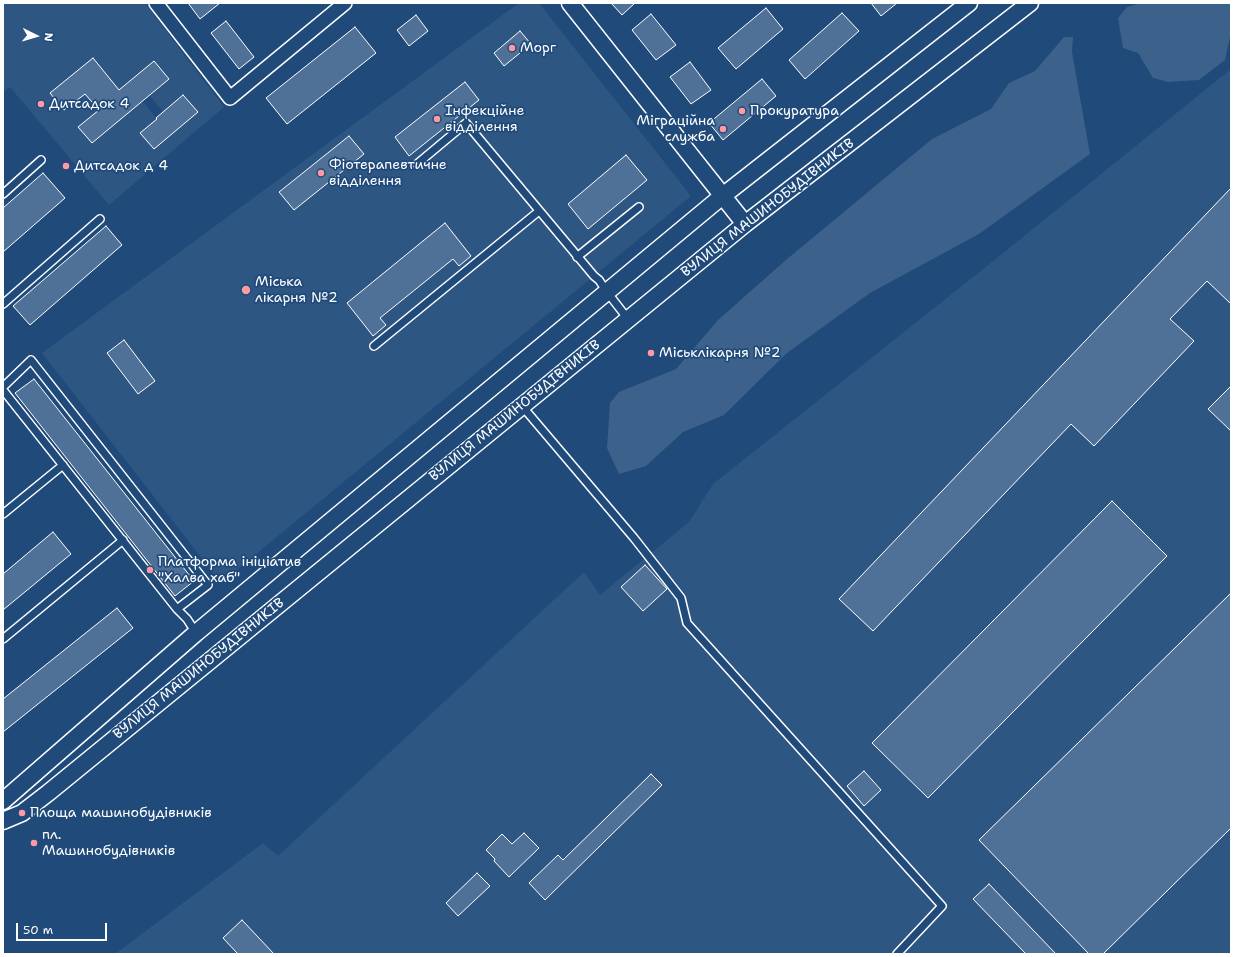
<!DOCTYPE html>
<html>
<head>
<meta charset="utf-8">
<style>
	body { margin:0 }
	#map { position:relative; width:1234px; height:957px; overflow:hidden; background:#1f4a7a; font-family:"Shantell Sans",sans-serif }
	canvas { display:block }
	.frame { position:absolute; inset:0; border:4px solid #fff; pointer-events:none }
	.north { position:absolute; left:16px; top:16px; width:40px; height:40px; -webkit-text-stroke:3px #1f4a7a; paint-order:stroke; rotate:95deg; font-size:11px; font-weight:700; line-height:16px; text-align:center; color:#fff }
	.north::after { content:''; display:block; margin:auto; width:14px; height:18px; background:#fff; clip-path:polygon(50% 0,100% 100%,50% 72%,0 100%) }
	.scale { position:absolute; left:16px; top:923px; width:91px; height:18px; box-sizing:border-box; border:2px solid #fff; border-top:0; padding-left:5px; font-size:12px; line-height:14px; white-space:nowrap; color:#fff; -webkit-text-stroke:3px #1f4a7a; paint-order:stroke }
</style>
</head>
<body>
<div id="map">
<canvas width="1234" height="957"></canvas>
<div class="frame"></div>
<div class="north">N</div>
<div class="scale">50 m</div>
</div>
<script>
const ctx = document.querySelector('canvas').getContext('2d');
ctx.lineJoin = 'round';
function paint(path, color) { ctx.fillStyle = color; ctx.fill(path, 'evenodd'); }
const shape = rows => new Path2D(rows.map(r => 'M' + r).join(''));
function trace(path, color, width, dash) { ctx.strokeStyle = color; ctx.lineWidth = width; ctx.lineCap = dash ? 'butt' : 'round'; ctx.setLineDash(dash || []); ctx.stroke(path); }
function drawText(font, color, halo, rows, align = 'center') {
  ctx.font = font + ' "Shantell Sans",sans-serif'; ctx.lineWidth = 3.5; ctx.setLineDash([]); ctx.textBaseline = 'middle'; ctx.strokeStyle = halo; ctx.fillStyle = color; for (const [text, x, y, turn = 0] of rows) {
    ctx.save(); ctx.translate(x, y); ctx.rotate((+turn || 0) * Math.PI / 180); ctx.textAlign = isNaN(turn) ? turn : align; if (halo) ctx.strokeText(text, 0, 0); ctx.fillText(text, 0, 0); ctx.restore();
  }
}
paint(shape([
	[3,3,145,3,224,107,109,205,10,87,3,92],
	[93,58,110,78,96,89,106,101,154,61,169,79,150,96,163,112,183,95,197,112,153,149,141,133,157,119,142,101,92,143,78,127,99,110,85,94,65,110,50,93],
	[519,3,539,3,691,196,221,583,42,353],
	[520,31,531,44,504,66,494,52],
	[465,82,479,100,409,155,395,137],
	[349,136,363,154,293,210,279,191],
	[445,223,471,256,459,266,453,259,380,318,386,325,373,336,347,303],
	[1231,69,1231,954,115,954,263,843,278,856,584,572,600,595,689,522,713,484,992,262]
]), '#2e5683');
paint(shape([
	[1141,3,1231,3,1231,32,1225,60,1199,80,1168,82,1153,78,1138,53,1123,48,1118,18,1127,7],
	[1064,37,1073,37,1072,52,1090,154,979,234,870,293,787,353,724,415,683,432,646,466,619,474,607,448,610,403,619,392,676,369,718,320,787,259,932,139,991,109,1009,83,1035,71]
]), '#3c618b');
const building = shape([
	[188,3,220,3,200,19,188,3],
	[611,3,635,3,622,15,611,3],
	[871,3,897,3,881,16,871,3],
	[766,8,783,29,736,69,718,48,766,8],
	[842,13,859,31,805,79,789,60,842,13],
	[651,14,676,45,656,60,632,30,651,14],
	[416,15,428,31,409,46,397,30,416,15],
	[226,21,254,57,239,69,211,33,226,21],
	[355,27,376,53,287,124,266,98,355,27],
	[520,31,531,44,504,66,494,53,520,31],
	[93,58,119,90,154,61,169,79,92,143,78,127,99,110,85,94,64,110,50,93,93,58],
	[690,62,711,90,691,104,670,77,690,62],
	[762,79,776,96,723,140,709,123,762,79],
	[465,82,479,100,409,156,395,137,465,82],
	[183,95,198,112,154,149,140,133,157,119,156,118,183,95],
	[349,136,364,154,294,210,279,192,349,136],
	[626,155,647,180,588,229,568,204,626,155],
	[43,173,65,198,3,252,3,208,43,173],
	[1231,188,1231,304,1207,281,1170,319,1194,341,1094,446,1071,424,873,631,839,599,1231,188],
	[445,223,471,256,459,266,453,259,380,318,386,325,373,336,347,303,445,223],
	[106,226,122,245,30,325,13,306,106,226],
	[124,340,155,381,138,394,107,353,124,340],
	[34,379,194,581,175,596,15,393,34,379],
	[1231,386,1231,431,1208,409,1231,386],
	[1112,501,1167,556,928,798,872,743,1112,501],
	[53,532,71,554,3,610,3,574,53,532],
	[645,565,667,589,643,611,621,587,645,565],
	[1231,593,1231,828,1103,954,1089,954,979,840,1231,593],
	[117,608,133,628,3,732,3,699,117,608],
	[864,771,881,790,864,806,847,786,864,771],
	[651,774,662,785,545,900,529,883,558,855,563,860,651,774],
	[524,833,539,848,509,877,494,861,495,859,486,850,502,834,512,844,524,833],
	[477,873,490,886,458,916,446,903,477,873],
	[989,884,1056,954,1026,954,973,899,989,884],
	[242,920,274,954,238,954,223,938,242,920]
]);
paint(building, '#507197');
trace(building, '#fff', 1);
const service = shape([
	[417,164,466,123,594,276,599,280,607,292,628,319],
	[3,194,41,160],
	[577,257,639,207],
	[3,304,100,219],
	[374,346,539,211],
	[3,387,31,360,208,585,177,609],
	[3,390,177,609,187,619,196,633],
	[522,406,634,538,681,598,687,623,942,906,897,954],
	[3,514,63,465],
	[3,639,123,540]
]);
const minor = shape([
	[156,3,230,98,345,3]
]);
const tertiary = shape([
	[570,3,745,224],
	[3,801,196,633,720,198,969,3],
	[3,821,22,813,48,793,745,224,1030,3]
]);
trace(service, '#fff', 10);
trace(minor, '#fff', 16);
trace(tertiary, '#fff', 19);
trace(service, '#1f4a7a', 7);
trace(minor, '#1f4a7a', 13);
trace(tertiary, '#1f4a7a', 16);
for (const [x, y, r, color] of [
	[512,48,4,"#ff9aa2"],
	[41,104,4,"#ff9aa2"],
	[742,111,4,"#ff9aa2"],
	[437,119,4,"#ff9aa2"],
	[723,129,4,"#ff9aa2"],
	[66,166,4,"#ff9aa2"],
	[321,173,4,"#ff9aa2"],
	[246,290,5,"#ff9aa2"],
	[651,353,4,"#ff9aa2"],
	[150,570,4,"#ff9aa2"],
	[22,813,4,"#ff9aa2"],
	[34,843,4,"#ff9aa2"]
]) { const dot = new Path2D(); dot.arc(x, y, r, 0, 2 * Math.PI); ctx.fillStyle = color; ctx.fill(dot); trace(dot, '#1f4a7a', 1.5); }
drawText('14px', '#fff', '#1f4a7a', [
	["Морг",520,48],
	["Дитсадок 4",49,104],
	["Інфекційне",445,111],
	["відділення",445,127],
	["Прокуратура",750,111],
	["Міграційна",715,121,"right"],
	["служба",715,137,"right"],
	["Фіотерапевтичне",329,165],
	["відділення",329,181],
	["Дитсадок д 4",74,166],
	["Міська",255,282],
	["лікарня №2",255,298],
	["Міськлікарня №2",659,353],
	["Платформа ініціатив",158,562],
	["\"Халва хаб\"",158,578],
	["Площа машинобудівників",30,813],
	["пл.",42,835],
	["Машинобудівників",42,851]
], 'left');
drawText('14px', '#fff', '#1f4a7a', [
	["ВУЛИЦЯ МАШИНОБУДІВНИКІВ",768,208,-38],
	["ВУЛИЦЯ МАШИНОБУДІВНИКІВ",515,411,-39],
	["ВУЛИЦЯ МАШИНОБУДІВНИКІВ",199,669,-39]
]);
</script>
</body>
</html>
